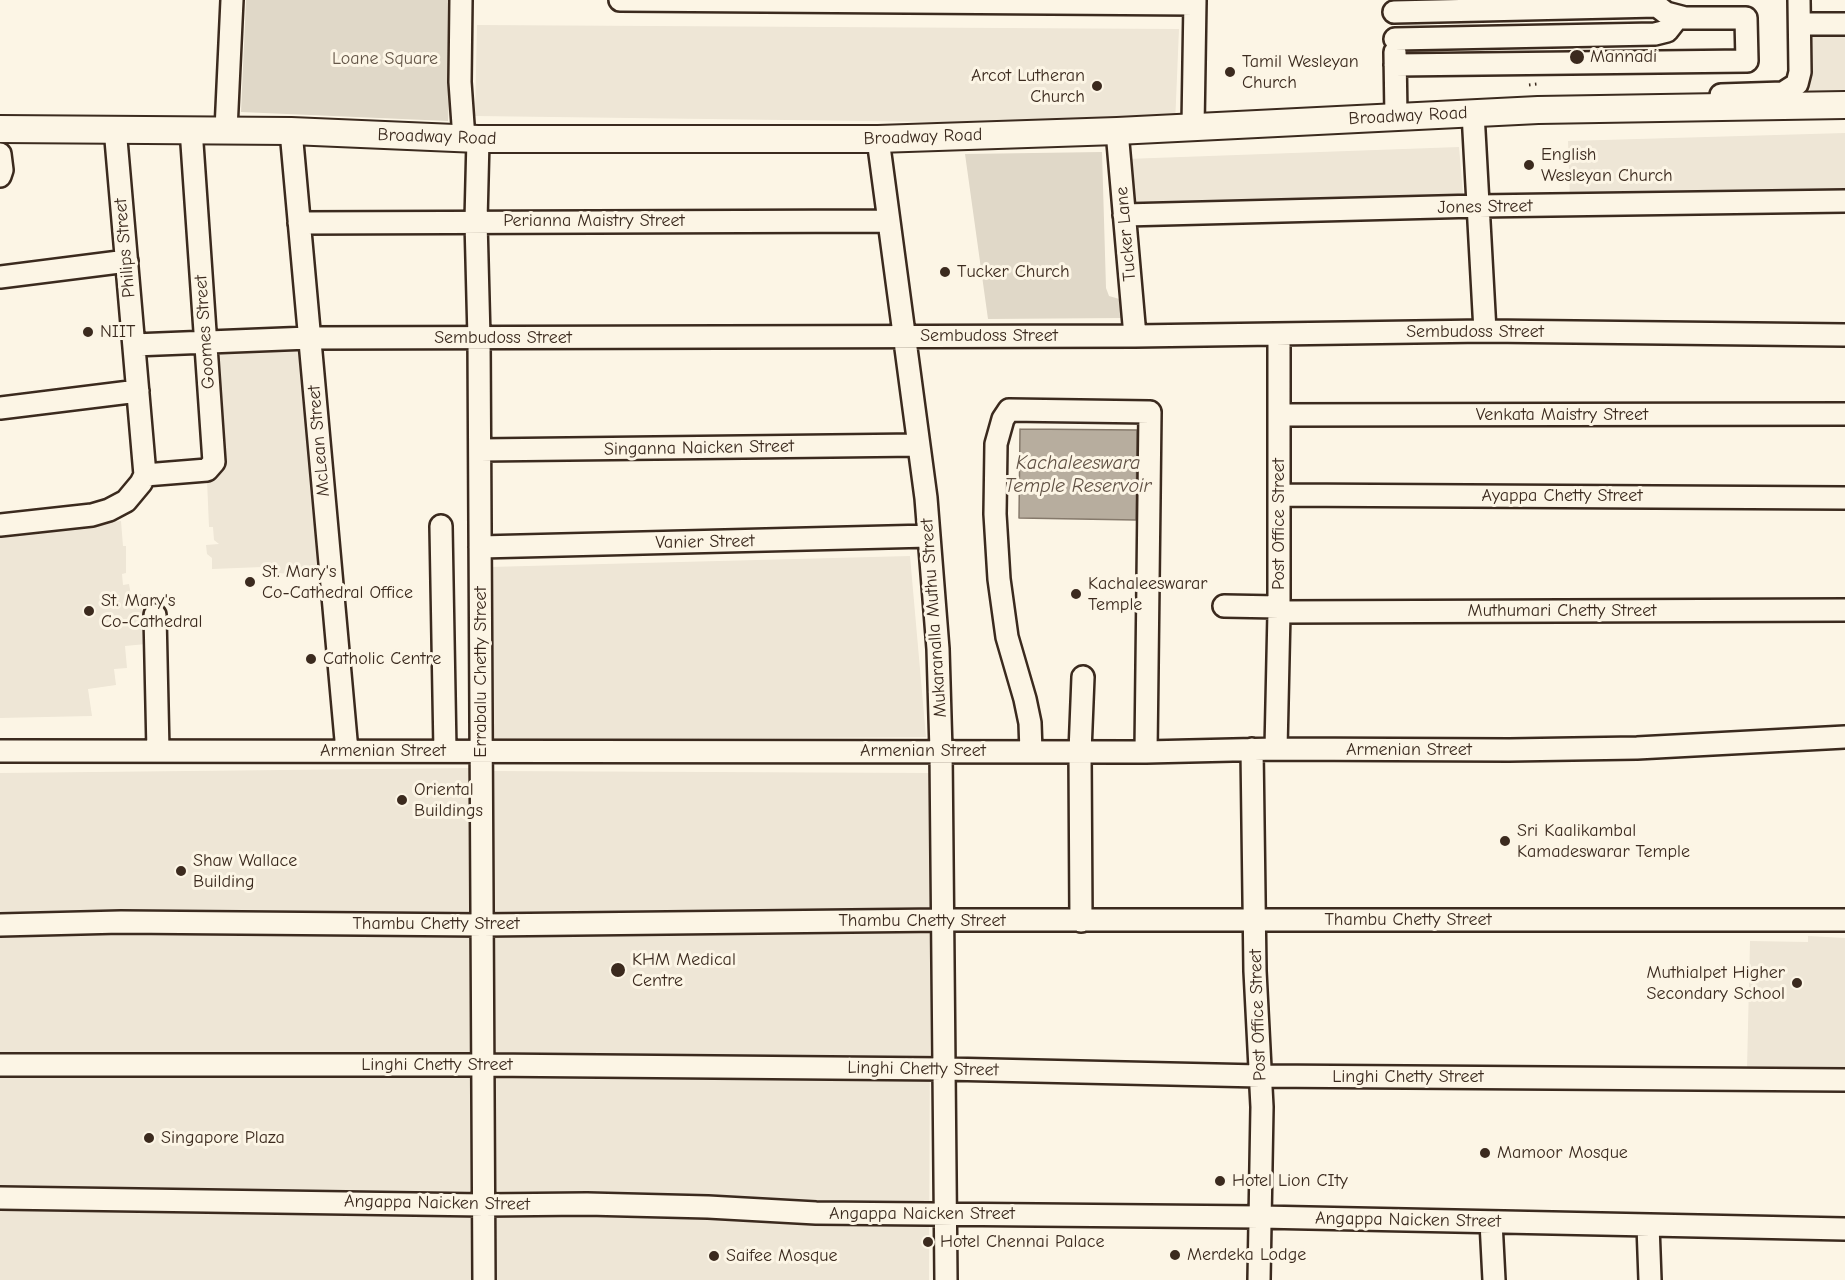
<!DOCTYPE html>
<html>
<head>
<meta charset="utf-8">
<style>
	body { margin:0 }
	canvas { display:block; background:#fcf5e5 }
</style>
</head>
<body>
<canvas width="1845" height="1280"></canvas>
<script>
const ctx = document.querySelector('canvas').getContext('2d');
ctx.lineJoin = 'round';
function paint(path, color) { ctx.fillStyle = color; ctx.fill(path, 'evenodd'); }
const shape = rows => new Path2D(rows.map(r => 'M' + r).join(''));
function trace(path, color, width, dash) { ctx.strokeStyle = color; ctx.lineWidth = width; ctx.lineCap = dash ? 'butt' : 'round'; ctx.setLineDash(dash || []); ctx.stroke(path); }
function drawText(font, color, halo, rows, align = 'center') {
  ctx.font = font + ' "Comic Neue",sans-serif'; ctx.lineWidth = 6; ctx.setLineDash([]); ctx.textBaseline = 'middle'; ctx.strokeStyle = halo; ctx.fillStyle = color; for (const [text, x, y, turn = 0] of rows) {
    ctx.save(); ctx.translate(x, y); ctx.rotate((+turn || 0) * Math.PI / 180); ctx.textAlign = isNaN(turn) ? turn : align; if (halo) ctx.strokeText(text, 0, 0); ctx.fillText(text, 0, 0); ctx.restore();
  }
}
paint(shape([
	[477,25,1179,29,1175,125,475,116],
	[1810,36,1845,36,1845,92,1810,92],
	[1845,133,1845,199,1570,202,1568,141],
	[1459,147,1464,205,1132,211,1126,159],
	[305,344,323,572,263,574,263,567,212,569,212,558,207,554,206,545,219,544,214,540,213,527,209,527,207,480,216,353,220,350],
	[121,521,123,546,126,546,126,573,122,574,123,585,129,584,131,595,141,594,146,644,125,646,127,668,114,669,116,685,88,689,92,716,0,718,0,534],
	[910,556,926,737,493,740,489,567],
	[470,768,473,1280,0,1280,0,773],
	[490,771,931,773,929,1280,493,1280],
	[1808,936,1845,938,1845,1072,1747,1069,1750,941,1808,942]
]), '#eee6d6');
paint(shape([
	[246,0,453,0,448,121,241,112],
	[1102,152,1106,288,1109,296,1123,300,1123,318,988,319,965,154]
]), '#e0d8c8');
const water = shape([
	[1020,429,1137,430,1136,520,1019,518,1020,429]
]);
paint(water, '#b7ad9e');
trace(water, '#85796b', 1.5);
const minor = shape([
	[461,0,460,82,464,139],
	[620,0,1195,4],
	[1394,12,1657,6,1666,13,1685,18,1746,18,1747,61,1395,65],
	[1802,24,1845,24],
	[1395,39,1655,34,1667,31,1678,17],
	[1395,52,1396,117],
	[1721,95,1783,93,1797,84,1800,72,1799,0],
	[1473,113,1485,331],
	[1193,127,1195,0],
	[115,128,145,475],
	[226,130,232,0],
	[291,131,347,751],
	[1117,131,1135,336],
	[478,139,476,221,479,338,484,1280],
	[878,139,926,498,938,649,941,751,946,1280],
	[0,154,2,170,0,176],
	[1124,215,1478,206,1845,201],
	[299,223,889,221],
	[0,277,127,261],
	[134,345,309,338,1135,336,1485,331,1845,335],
	[0,408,138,391],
	[1279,415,1845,414],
	[480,450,919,445],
	[145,475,207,470,214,462,191,129],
	[1279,495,1845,498],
	[0,525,92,515,109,510,126,501,141,483,145,475],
	[441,526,445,751],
	[480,547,929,536],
	[1224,606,1279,607],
	[1279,612,1845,610],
	[155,615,158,751],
	[1252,749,1255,971,1262,1107,1259,1280],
	[1276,749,1279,612,1279,334],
	[0,751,1146,752,1276,749,1509,750,1637,748,1845,737],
	[1031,752,1030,723,1025,699,1007,637,999,579,995,514,996,444,1003,419,1009,410,1150,412,1146,752],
	[1081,921,1080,752,1083,677],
	[0,925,121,922,483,925,943,920,1845,920],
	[0,1065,484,1065,945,1069,1260,1076,1845,1080],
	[0,1198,484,1205,587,1204,708,1207,816,1213,1260,1217,1845,1229],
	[1491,1222,1494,1280],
	[1648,1225,1650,1280]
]);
const major = shape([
	[0,129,291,131,478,139,878,139,1117,131,1538,110,1845,105]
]);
trace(minor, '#3b2a1e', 26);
trace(major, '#3b2a1e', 30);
trace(shape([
	[1529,85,1537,84]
]), '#3b2a1e', 3, [1.5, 4.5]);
trace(minor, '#fcf5e5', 21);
trace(major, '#fcf5e5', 26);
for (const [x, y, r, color] of [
	[1577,57,8,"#3b2a1e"],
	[1230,72,6,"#3b2a1e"],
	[1097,86,6,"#3b2a1e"],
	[1529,165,6,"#3b2a1e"],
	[945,272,6,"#3b2a1e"],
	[88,332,6,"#3b2a1e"],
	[250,582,6,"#3b2a1e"],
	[1076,594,6,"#3b2a1e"],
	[89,611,6,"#3b2a1e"],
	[311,659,6,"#3b2a1e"],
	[402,800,6,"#3b2a1e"],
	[1505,841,6,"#3b2a1e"],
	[181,871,6,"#3b2a1e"],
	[618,970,8,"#3b2a1e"],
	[1797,983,6,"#3b2a1e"],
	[149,1138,6,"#3b2a1e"],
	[1485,1153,6,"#3b2a1e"],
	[1220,1181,6,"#3b2a1e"],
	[928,1242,6,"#3b2a1e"],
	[1175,1255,6,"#3b2a1e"],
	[714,1256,6,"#3b2a1e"]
]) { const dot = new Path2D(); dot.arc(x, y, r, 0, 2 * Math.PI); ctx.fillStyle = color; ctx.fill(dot); trace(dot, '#fcf5e5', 2); }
drawText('18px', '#3b2a1e', '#fcf5e5', [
	["Mannadi",1590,57],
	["Tamil Wesleyan",1242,62],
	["Church",1242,83],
	["Arcot Lutheran",1085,76,"right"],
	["Church",1085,97,"right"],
	["English",1541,155],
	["Wesleyan Church",1541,176],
	["Tucker Church",957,272],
	["NIIT",100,332],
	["St. Mary's",262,572],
	["Co-Cathedral Office",262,593],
	["Kachaleeswarar",1088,584],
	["Temple",1088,605],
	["St. Mary's",101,601],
	["Co-Cathedral",101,622],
	["Catholic Centre",323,659],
	["Oriental",414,790],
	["Buildings",414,811],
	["Sri Kaalikambal",1517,831],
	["Kamadeswarar Temple",1517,852],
	["Shaw Wallace",193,861],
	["Building",193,882],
	["KHM Medical",632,960],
	["Centre",632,981],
	["Muthialpet Higher",1785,973,"right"],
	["Secondary School",1785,994,"right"],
	["Singapore Plaza",161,1138],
	["Mamoor Mosque",1497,1153],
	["Hotel Lion CIty",1232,1181],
	["Hotel Chennai Palace",940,1242],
	["Merdeka Lodge",1187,1255],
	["Saifee Mosque",726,1256]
], 'left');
drawText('18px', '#645648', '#fcf5e5', [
	["Loane Square",385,59]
]);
drawText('18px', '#3b2a1e', '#fcf5e5', [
	["Broadway Road",1408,116,-3],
	["Broadway Road",437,137,2],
	["Broadway Road",923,137,-2],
	["Jones Street",1485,207,-1],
	["Perianna Maistry Street",594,221],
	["Tucker Lane",1126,234,-95],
	["Philips Street",125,248,-95],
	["Goomes Street",205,332,-94],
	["Sembudoss Street",1475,332],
	["Sembudoss Street",989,336],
	["Sembudoss Street",503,338],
	["Venkata Maistry Street",1562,415],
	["McLean Street",319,441,-95],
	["Singanna Naicken Street",699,448,-1],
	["Ayappa Chetty Street",1562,496],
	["Post Office Street",1279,524,-90],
	["Vanier Street",705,542,-1],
	["Muthumari Chetty Street",1562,611],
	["Mukaranalla Muthu Street",934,618,-94],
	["Errabalu Chetty Street",481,672,-90],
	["Armenian Street",1409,750],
	["Armenian Street",383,751],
	["Armenian Street",923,751],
	["Thambu Chetty Street",1408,920],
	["Thambu Chetty Street",922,921],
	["Thambu Chetty Street",436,924],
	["Post Office Street",1258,1015,-92],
	["Linghi Chetty Street",437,1065],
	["Linghi Chetty Street",923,1069,1],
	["Linghi Chetty Street",1408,1077],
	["Angappa Naicken Street",437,1203,1],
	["Angappa Naicken Street",922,1214],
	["Angappa Naicken Street",1408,1220,1]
]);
drawText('italic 20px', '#605144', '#fcf5e5', [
	["Kachaleeswara",1078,463],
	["Temple Reservoir",1078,486]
]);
</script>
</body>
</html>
